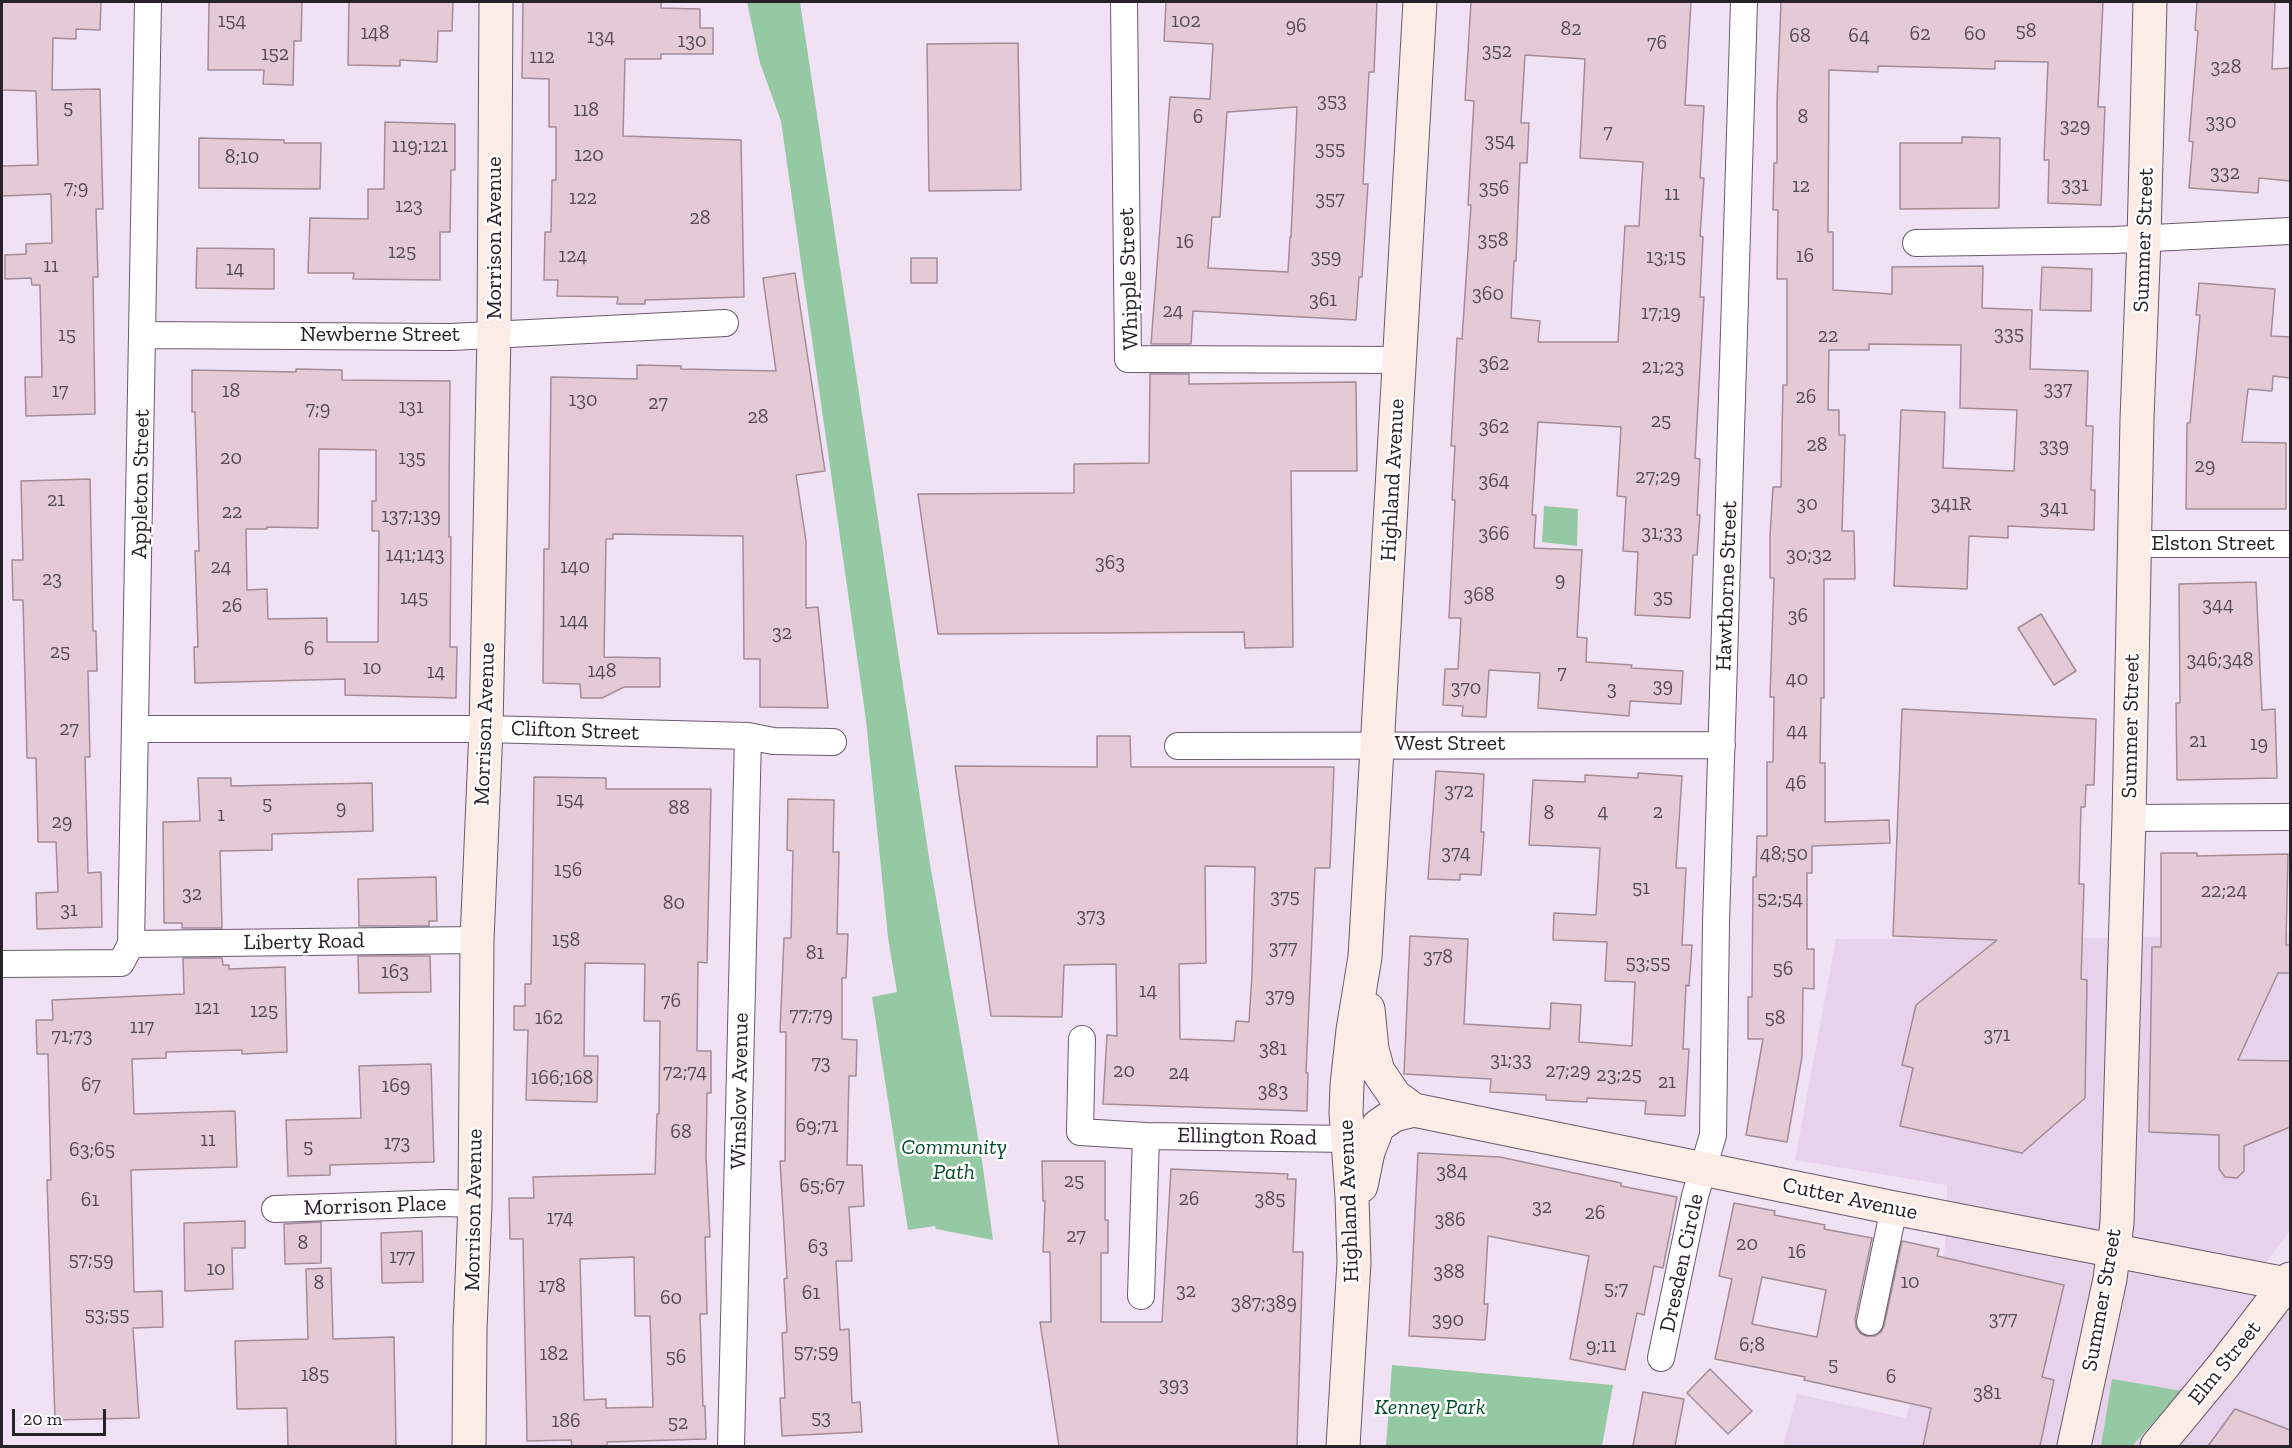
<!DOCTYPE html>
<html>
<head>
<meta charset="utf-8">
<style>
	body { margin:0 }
	#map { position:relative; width:2292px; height:1448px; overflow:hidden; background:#f1e1f5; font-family:"Zilla Slab",serif }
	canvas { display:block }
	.frame { position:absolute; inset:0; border:3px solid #272128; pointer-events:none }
	.scale { position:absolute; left:12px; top:1409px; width:94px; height:27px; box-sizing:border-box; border:3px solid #272128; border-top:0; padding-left:8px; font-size:18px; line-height:21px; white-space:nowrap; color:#272128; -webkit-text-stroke:4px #fff; paint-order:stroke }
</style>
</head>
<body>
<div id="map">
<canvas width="2292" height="1448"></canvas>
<div class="frame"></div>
<div class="scale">20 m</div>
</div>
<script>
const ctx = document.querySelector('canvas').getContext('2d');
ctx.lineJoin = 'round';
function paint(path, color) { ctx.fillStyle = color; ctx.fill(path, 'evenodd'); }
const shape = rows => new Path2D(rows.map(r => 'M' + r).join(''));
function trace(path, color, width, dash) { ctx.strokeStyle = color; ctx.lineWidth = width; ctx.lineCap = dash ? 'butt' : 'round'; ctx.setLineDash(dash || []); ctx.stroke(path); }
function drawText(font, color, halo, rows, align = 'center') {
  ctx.font = font + ' "Zilla Slab",serif'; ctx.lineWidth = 5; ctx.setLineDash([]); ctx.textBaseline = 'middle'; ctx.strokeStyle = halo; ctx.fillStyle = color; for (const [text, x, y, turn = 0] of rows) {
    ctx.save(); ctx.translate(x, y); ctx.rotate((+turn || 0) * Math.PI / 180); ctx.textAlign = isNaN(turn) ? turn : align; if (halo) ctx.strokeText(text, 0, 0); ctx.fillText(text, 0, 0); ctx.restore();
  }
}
paint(shape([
	[2290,932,2290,1231,2248,1286,2290,1305,2290,1446,1783,1446,1797,1394,1906,1418,1945,1248,1947,1185,1795,1160,1836,939,2108,938]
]), '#e6d2eb');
paint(shape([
	[747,2,800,2,930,864,981,1154,993,1240,936,1229,935,1226,908,1230,872,997,897,992,888,937,866,720,781,121,760,63],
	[1544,506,1578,509,1577,546,1542,542],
	[1392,1365,1613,1385,1602,1446,1386,1446],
	[2112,1379,2182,1391,2132,1446,2101,1446]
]), '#94c9a3');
const building = shape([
	[2,2,101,2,100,30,76,29,76,39,53,38,52,90,100,89,103,209,96,209,98,277,93,277,95,414,26,416,25,377,42,377,40,285,32,285,31,278,5,279,5,255,26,254,26,244,52,243,51,194,2,196,2,166,38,165,36,91,2,90,2,2],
	[209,2,302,2,301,41,294,41,293,85,263,84,264,70,208,70,209,2],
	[349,2,453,2,452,31,438,31,437,62,400,60,400,66,348,65,349,2],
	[523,2,661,2,661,8,700,9,700,28,713,28,713,54,661,54,661,59,625,59,623,136,741,140,744,297,645,300,645,304,617,304,618,297,557,296,558,280,544,280,545,232,551,232,552,180,556,180,556,127,549,127,549,79,522,78,523,2],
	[1166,2,1377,2,1374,72,1369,72,1363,184,1368,184,1362,277,1359,277,1356,320,1193,311,1191,344,1151,344,1170,97,1210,99,1213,44,1164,41,1166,2],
	[1297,107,1291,237,1290,237,1288,272,1208,268,1212,217,1220,217,1227,112,1297,107],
	[1471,2,1691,2,1685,105,1704,106,1700,178,1704,178,1700,236,1703,237,1700,297,1704,297,1695,458,1700,459,1697,515,1700,515,1697,555,1693,555,1690,618,1635,615,1638,552,1623,551,1626,497,1617,496,1621,427,1538,422,1532,515,1536,515,1534,548,1582,550,1577,637,1587,638,1586,662,1632,665,1631,668,1683,671,1681,704,1630,701,1629,716,1538,708,1540,673,1489,670,1486,717,1462,716,1463,706,1443,705,1445,669,1458,669,1461,618,1449,618,1455,500,1452,500,1455,446,1451,446,1457,338,1462,339,1471,205,1468,205,1474,101,1465,100,1471,2],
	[1525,55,1585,59,1580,158,1643,162,1639,226,1625,226,1618,342,1538,342,1540,321,1511,318,1514,261,1516,261,1520,163,1527,163,1529,123,1521,123,1525,55],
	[1781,2,2103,2,2098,107,2105,107,2101,205,2048,203,2049,160,2044,160,2048,62,1995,61,1995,69,1878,66,1878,72,1829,70,1828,232,1833,232,1833,290,1892,294,1892,267,1983,266,1982,308,2032,310,2030,369,2088,371,2086,426,2093,426,2091,490,2095,490,2094,530,2008,526,2008,538,1969,536,1967,589,1894,586,1901,410,1945,412,1943,468,2014,471,2017,410,1960,408,1961,345,1869,344,1869,350,1829,350,1828,410,1839,410,1839,435,1845,435,1842,531,1854,531,1855,579,1824,579,1824,698,1821,698,1820,763,1825,763,1825,822,1889,820,1890,843,1812,846,1812,873,1807,873,1807,949,1814,949,1814,989,1803,988,1802,1057,1787,1142,1746,1135,1763,1039,1748,1039,1748,997,1752,997,1753,877,1756,877,1757,836,1767,836,1767,762,1773,762,1774,697,1770,697,1774,578,1770,578,1770,536,1773,487,1781,487,1783,385,1787,385,1787,279,1777,279,1778,210,1773,210,1774,163,1777,163,1777,101,1781,2],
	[2197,2,2275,2,2272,69,2290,68,2290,181,2259,178,2258,193,2189,188,2193,142,2189,141,2198,31,2195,30,2197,2],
	[1018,43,1021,190,929,191,927,44,1018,43],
	[385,122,455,124,455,170,451,170,450,232,440,232,440,280,353,279,354,273,308,273,310,218,368,219,368,189,384,189,385,122],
	[1962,137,2000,138,1999,208,1900,209,1900,143,1962,143,1962,137],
	[199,138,284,140,284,143,321,143,320,189,199,188,199,138],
	[197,248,274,249,274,289,196,288,197,248],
	[911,258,937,258,937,283,911,283,911,258],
	[2042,267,2092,269,2091,311,2040,310,2042,267],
	[795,273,825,471,796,475,806,541,806,608,818,607,828,708,760,707,760,659,744,659,743,536,613,534,613,539,606,539,604,657,660,658,660,687,624,687,602,698,581,698,580,684,543,683,544,549,549,549,551,377,637,379,637,365,681,366,681,369,776,371,763,278,795,273],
	[2199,283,2275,289,2271,336,2290,337,2290,378,2273,376,2272,391,2248,389,2242,442,2286,443,2286,509,2186,509,2187,423,2190,423,2200,315,2196,315,2199,283],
	[296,369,342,370,342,380,450,381,449,490,449,537,451,537,450,647,457,647,456,698,345,695,345,679,195,683,194,647,198,647,195,551,199,551,195,412,192,412,192,370,296,372,296,369],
	[319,449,376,450,376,501,372,501,372,531,379,531,378,642,327,642,327,618,268,619,267,589,247,590,246,529,267,529,267,527,318,528,319,449],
	[1150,374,1189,374,1189,384,1356,382,1357,471,1291,471,1293,647,1245,648,1244,632,938,634,918,494,1074,493,1074,464,1149,463,1150,374],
	[90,479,93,631,96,631,97,671,88,671,90,757,85,757,88,873,101,872,102,927,37,929,36,893,58,892,56,842,38,842,36,758,27,758,23,600,13,600,12,560,23,560,21,481,90,479],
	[2256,582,2262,710,2275,709,2277,778,2177,780,2176,703,2180,703,2179,584,2256,582],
	[2041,614,2076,671,2054,685,2018,628,2041,614],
	[1902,709,2096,719,2094,785,2086,785,2085,807,2081,807,2079,884,2084,884,2081,979,2087,980,2085,1098,2022,1153,1900,1126,1913,1068,1902,1065,1916,1005,1997,940,1893,936,1902,709],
	[1097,736,1130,736,1131,767,1334,767,1330,868,1315,868,1306,1073,1308,1073,1307,1111,1103,1104,1107,1035,1117,1036,1116,964,1064,965,1062,1017,991,1016,955,766,1097,767,1097,736],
	[1205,866,1255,867,1252,975,1249,1022,1236,1021,1234,1041,1180,1039,1179,964,1206,963,1205,866],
	[1436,771,1484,774,1481,832,1484,832,1481,875,1460,874,1460,880,1428,879,1436,771],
	[1638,773,1682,776,1676,868,1686,868,1682,945,1692,945,1689,986,1686,985,1683,1049,1689,1049,1685,1116,1645,1114,1646,1101,1587,1098,1587,1102,1546,1100,1546,1095,1490,1092,1491,1079,1404,1074,1410,936,1468,939,1464,1024,1550,1029,1551,1003,1581,1005,1579,1042,1632,1046,1635,982,1605,981,1607,942,1553,940,1554,913,1596,915,1600,848,1529,845,1533,780,1585,782,1585,775,1638,778,1638,773],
	[534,777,606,778,606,789,711,789,707,963,698,962,697,1051,711,1051,711,1093,707,1093,706,1156,710,1237,705,1237,707,1314,700,1314,703,1406,705,1406,706,1439,607,1442,607,1446,572,1446,571,1440,527,1441,523,1239,510,1239,509,1198,534,1198,533,1177,655,1174,657,1114,659,1114,660,1021,644,1021,645,964,585,963,584,1056,598,1056,597,1102,526,1100,528,1030,514,1030,514,1006,525,1006,525,984,531,984,534,777],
	[634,1257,635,1316,650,1316,653,1407,606,1408,606,1399,584,1400,580,1259,634,1257],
	[198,778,231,778,231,786,372,783,373,831,272,834,272,850,220,851,222,928,182,928,182,923,164,923,163,822,200,821,198,778],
	[788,799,834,800,833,852,839,852,837,934,848,934,846,978,842,978,842,1039,857,1040,856,1076,849,1076,847,1165,862,1165,864,1206,849,1207,852,1261,836,1261,840,1330,849,1329,852,1403,860,1402,862,1432,782,1436,780,1398,785,1398,782,1333,787,1332,784,1279,787,1278,780,1161,785,1161,786,1032,780,1032,784,938,791,938,793,851,787,850,788,799],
	[2161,853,2197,853,2197,856,2288,854,2286,945,2290,945,2290,973,2278,973,2238,1060,2290,1061,2290,1127,2244,1146,2244,1171,2237,1178,2225,1177,2219,1169,2219,1135,2149,1132,2152,947,2161,947,2161,853],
	[436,877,437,921,429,921,429,926,359,926,358,879,436,877],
	[358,956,430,956,431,992,359,993,358,956],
	[183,958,222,958,223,965,229,965,229,969,285,967,287,1052,242,1054,242,1050,166,1052,166,1058,132,1059,134,1114,235,1111,237,1167,131,1170,134,1292,162,1291,163,1327,133,1328,139,1418,55,1420,47,1180,51,1180,48,1054,37,1054,36,1020,53,1020,52,1000,184,994,183,958],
	[431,1064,434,1162,330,1165,330,1175,288,1176,286,1120,361,1118,359,1066,431,1064],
	[1418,1153,1500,1157,1621,1183,1621,1186,1677,1197,1663,1268,1654,1266,1644,1315,1637,1313,1625,1370,1570,1359,1589,1256,1488,1236,1484,1304,1488,1304,1485,1340,1409,1336,1418,1153],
	[1042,1161,1105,1161,1105,1220,1108,1220,1108,1253,1101,1253,1101,1322,1162,1322,1171,1169,1288,1174,1287,1179,1296,1179,1293,1252,1303,1252,1297,1446,1059,1446,1040,1322,1051,1322,1050,1252,1043,1252,1045,1201,1043,1201,1042,1161],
	[1734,1203,1775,1211,1774,1215,1825,1225,1824,1229,1872,1238,1855,1319,1856,1327,1860,1333,1866,1336,1875,1336,1881,1332,1884,1326,1902,1241,1939,1249,1937,1256,2064,1285,2042,1377,2054,1380,2040,1446,1923,1446,1931,1408,1804,1380,1805,1377,1715,1359,1732,1279,1719,1276,1734,1203],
	[1762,1277,1826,1290,1817,1337,1752,1324,1762,1277],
	[245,1221,245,1248,232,1248,233,1289,185,1291,184,1223,245,1221],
	[321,1222,321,1263,285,1264,284,1224,321,1222],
	[422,1231,423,1282,382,1283,381,1233,422,1231],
	[331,1268,333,1339,394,1337,396,1446,288,1446,287,1408,237,1409,235,1341,308,1339,306,1269,331,1268],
	[1710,1369,1752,1411,1728,1434,1687,1393,1710,1369],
	[1643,1392,1684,1399,1675,1446,1633,1446,1643,1392],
	[2235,1409,2290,1430,2290,1446,2208,1446,2235,1409]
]);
paint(building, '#e3cad5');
trace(building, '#a38c96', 1.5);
const street = shape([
	[1124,2,1128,359,1400,360],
	[1916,243,2114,240,2290,231],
	[143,335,451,337,725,323],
	[2135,544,2290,544],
	[136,729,486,729,748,736,773,741,833,742],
	[1178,746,1722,745],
	[2129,818,2290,817],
	[131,944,477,940],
	[2,964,121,963,131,944,148,2],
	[1082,1039,1080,1132,1146,1136,1348,1139],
	[275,1209,445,1203,475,1204],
	[1141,1296,1146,1136],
	[1870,1322,1894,1208],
	[1661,1358,1695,1196,1713,1135,1716,923,1744,2],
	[731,1446,748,736]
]);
const secondary = shape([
	[1368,1009,1372,1049,1378,1071,1395,1096,1414,1110,1894,1208,2286,1284],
	[1361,1186,1368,1152,1378,1126,1394,1115,1414,1110],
	[469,1446,470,1330,475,1204,477,940,486,729,494,333,496,2],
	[1343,1446,1354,1262,1352,1197,1346,1113,1347,1085,1353,1030,1365,957,1420,2],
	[2074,1446,2110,1279,2117,1223,2129,818,2137,419,2144,238,2150,2],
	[2157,1446,2224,1365,2290,1279]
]);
trace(street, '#685b6b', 28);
trace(secondary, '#685b6b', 35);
trace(street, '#fff', 26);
trace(secondary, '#fbece5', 33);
drawText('20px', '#564b53', null, [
	["154",232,21],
	["102",1186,21],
	["96",1296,26],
	["82",1571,29],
	["58",2026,31],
	["148",375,33],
	["62",1920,34],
	["60",1975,34],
	["68",1800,36],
	["64",1859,36],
	["134",601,37],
	["130",692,41],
	["76",1657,43],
	["352",1497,51],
	["152",275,54],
	["112",542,57],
	["328",2226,67],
	["353",1332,101],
	["5",68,108],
	["118",586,110],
	["6",1198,117],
	["8",1803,117],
	["330",2221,122],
	["329",2075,126],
	["7",1608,132],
	["354",1500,141],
	["119;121",420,146],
	["355",1330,149],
	["120",589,155],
	["8;10",242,157],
	["332",2225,173],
	["331",2075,185],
	["12",1801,186],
	["7;9",76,188],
	["356",1494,188],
	["11",1672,194],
	["122",583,198],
	["357",1330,199],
	["123",409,206],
	["28",700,218],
	["358",1493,240],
	["16",1185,242],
	["125",402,252],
	["124",573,256],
	["16",1805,256],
	["359",1326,257],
	["13;15",1666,257],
	["11",51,266],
	["14",235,269],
	["360",1488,294],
	["361",1323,300],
	["24",1173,311],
	["17;19",1661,313],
	["335",2009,334],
	["15",67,335],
	["22",1828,336],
	["362",1494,364],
	["21;23",1663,367],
	["337",2058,389],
	["17",60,391],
	["18",231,391],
	["26",1806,397],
	["130",583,400],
	["27",658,403],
	["131",411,407],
	["7;9",318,409],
	["28",758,417],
	["25",1661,421],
	["362",1494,427],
	["28",1817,445],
	["339",2054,446],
	["20",231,458],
	["135",412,458],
	["29",2205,466],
	["27;29",1658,477],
	["364",1494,481],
	["21",56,500],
	["30",1807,504],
	["341R",1951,504],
	["341",2054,508],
	["22",232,512],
	["137;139",411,516],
	["31;33",1662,533],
	["366",1494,534],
	["141;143",415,555],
	["30;32",1809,555],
	["363",1110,563],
	["24",221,567],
	["140",575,567],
	["23",52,579],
	["9",1560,580],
	["368",1479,595],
	["35",1663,597],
	["145",414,598],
	["344",2218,605],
	["26",232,606],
	["36",1798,616],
	["144",574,621],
	["32",782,633],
	["6",309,649],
	["25",60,652],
	["346;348",2220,660],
	["10",372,668],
	["148",602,671],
	["14",436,672],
	["7",1562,673],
	["40",1797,679],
	["39",1663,686],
	["370",1466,688],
	["3",1612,689],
	["27",69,729],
	["44",1797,731],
	["21",2198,741],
	["19",2259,744],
	["46",1796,783],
	["372",1459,791],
	["154",570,800],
	["5",267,804],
	["9",341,808],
	["88",679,808],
	["4",1603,812],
	["2",1658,812],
	["8",1549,813],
	["1",221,815],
	["29",62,822],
	["374",1456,853],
	["48;50",1784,854],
	["156",568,870],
	["51",1641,888],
	["22;24",2224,891],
	["32",192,894],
	["375",1285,897],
	["52;54",1780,899],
	["80",674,903],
	["31",69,910],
	["373",1091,916],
	["158",566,940],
	["377",1283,948],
	["81",815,953],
	["378",1438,957],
	["53;55",1648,963],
	["56",1783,969],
	["163",395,972],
	["14",1148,991],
	["379",1280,996],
	["76",671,1001],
	["121",207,1008],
	["125",264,1011],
	["77;79",811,1015],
	["162",549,1018],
	["58",1775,1018],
	["117",142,1027],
	["371",1997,1035],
	["71;73",72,1036],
	["381",1273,1049],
	["31;33",1511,1060],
	["73",821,1063],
	["20",1124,1071],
	["27;29",1568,1071],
	["72;74",685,1072],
	["24",1179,1073],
	["23;25",1619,1075],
	["166;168",562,1078],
	["21",1667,1082],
	["67",91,1085],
	["169",396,1086],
	["383",1273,1091],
	["69;71",817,1126],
	["68",681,1132],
	["11",208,1140],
	["173",397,1143],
	["5",308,1147],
	["63;65",92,1150],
	["384",1452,1172],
	["25",1074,1181],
	["65;67",822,1186],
	["26",1189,1199],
	["385",1270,1199],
	["61",90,1200],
	["32",1542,1207],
	["26",1595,1213],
	["174",560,1218],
	["386",1450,1220],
	["27",1076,1236],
	["8",303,1243],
	["20",1747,1244],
	["63",818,1247],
	["16",1797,1252],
	["177",402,1257],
	["57;59",91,1260],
	["10",216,1269],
	["388",1449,1272],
	["10",1910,1282],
	["8",319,1283],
	["178",552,1286],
	["5;7",1616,1289],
	["32",1186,1291],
	["61",811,1293],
	["60",671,1298],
	["387;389",1264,1303],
	["53;55",107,1315],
	["377",2003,1319],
	["390",1448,1320],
	["6;8",1752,1345],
	["9;11",1601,1346],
	["57;59",816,1352],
	["182",554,1354],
	["56",676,1357],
	["5",1833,1365],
	["185",315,1375],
	["6",1891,1377],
	["393",1174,1385],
	["381",1987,1393],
	["53",821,1418],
	["186",566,1421],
	["52",678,1423]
]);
drawText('22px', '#272128', '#fff', [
	["Morrison Avenue",495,238,-90],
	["Summer Street",2144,240,-88],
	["Whipple Street",1129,279,-92],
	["Newberne Street",380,335],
	["Highland Avenue",1393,480,-87],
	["Appleton Street",141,484,-89],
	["Elston Street",2213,544],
	["Hawthorne Street",1727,586,-88],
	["Morrison Avenue",485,724,-88],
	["Summer Street",2131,726,-89],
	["Clifton Street",575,731,2],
	["West Street",1450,744],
	["Liberty Road",304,942,-1],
	["Winslow Avenue",740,1091,-89],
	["Ellington Road",1247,1137,1],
	["Cutter Avenue",1850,1199,12],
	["Highland Avenue",1349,1201,-92],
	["Morrison Place",375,1206,-2],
	["Morrison Avenue",474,1210,-89],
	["Dresden Circle",1682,1263,-78],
	["Summer Street",2102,1300,-80],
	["Elm Street",2225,1363,-51]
]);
drawText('italic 22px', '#014d26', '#fff', [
	["Community",954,1148],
	["Path",954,1173],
	["Kenney Park",1430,1408]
]);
</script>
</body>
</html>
